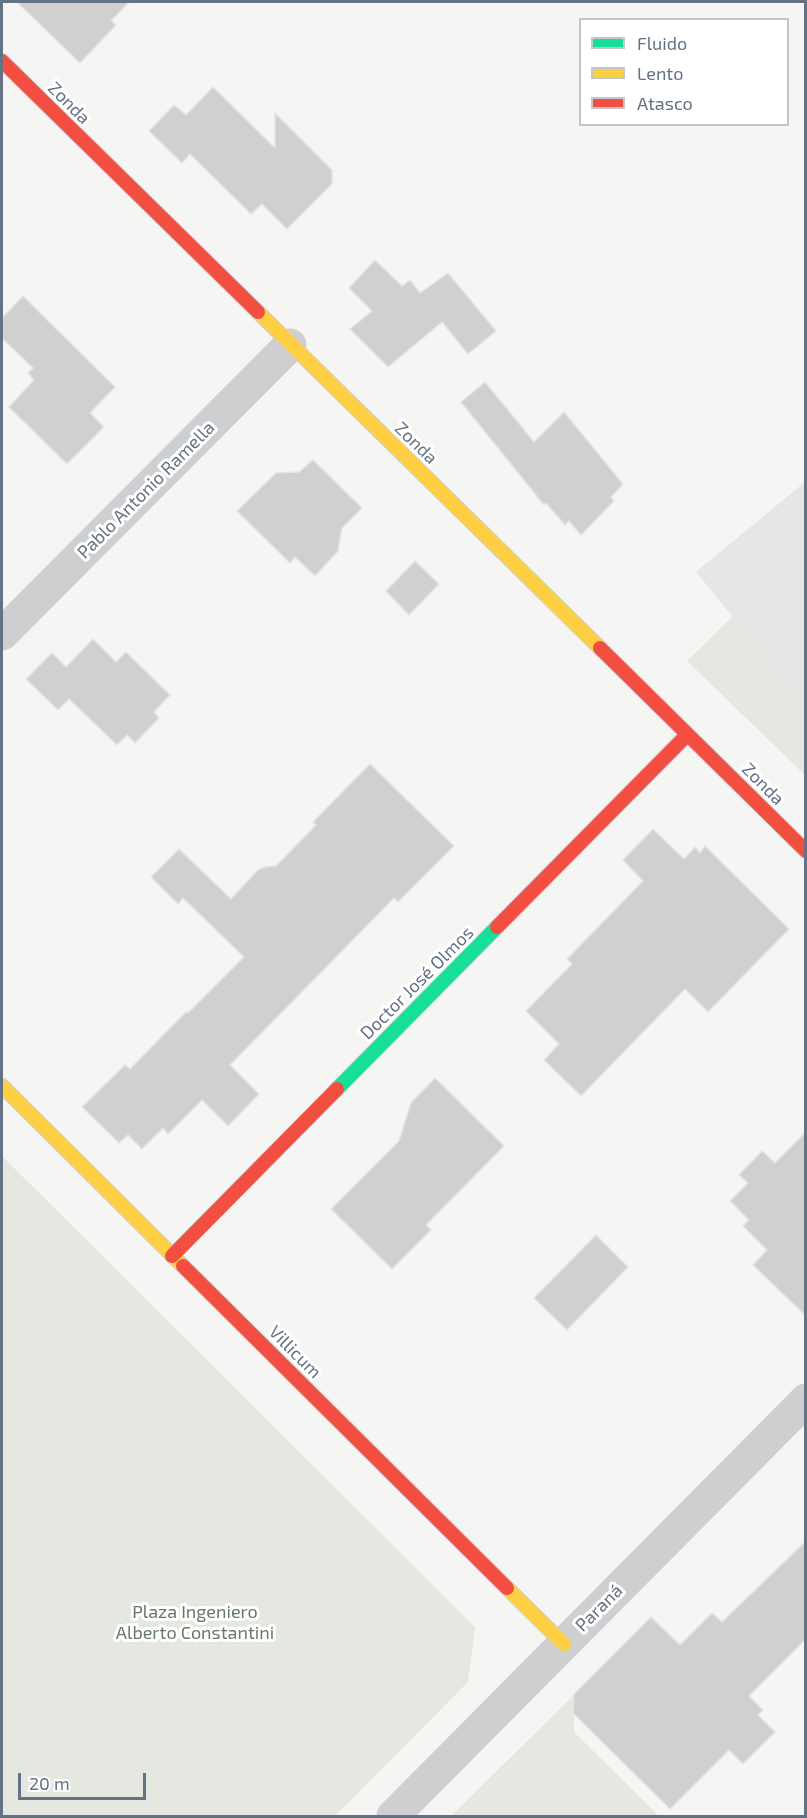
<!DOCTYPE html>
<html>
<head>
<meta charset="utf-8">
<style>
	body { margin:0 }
	#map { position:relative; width:807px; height:1818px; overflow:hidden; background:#f5f5f3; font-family:"Exo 2",sans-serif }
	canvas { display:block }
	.frame { position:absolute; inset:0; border:3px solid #637285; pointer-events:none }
	.legend { position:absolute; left:579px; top:18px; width:210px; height:108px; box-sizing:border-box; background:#fff; border:2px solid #c1c7ce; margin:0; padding:8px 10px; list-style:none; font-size:18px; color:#637285 }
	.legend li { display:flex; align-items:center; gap:12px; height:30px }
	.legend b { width:30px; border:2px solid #c1c7ce }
	.scale { position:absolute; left:18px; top:1773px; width:128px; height:27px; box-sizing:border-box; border:3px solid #637285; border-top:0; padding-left:8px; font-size:18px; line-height:21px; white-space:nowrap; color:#637285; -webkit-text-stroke:4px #fff; paint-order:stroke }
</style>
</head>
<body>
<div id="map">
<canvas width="807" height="1818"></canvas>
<div class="frame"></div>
<ul class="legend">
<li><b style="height:8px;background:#16e098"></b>Fluido</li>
<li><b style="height:8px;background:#ffcf43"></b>Lento</li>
<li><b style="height:8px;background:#f24e42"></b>Atasco</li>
</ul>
<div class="scale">20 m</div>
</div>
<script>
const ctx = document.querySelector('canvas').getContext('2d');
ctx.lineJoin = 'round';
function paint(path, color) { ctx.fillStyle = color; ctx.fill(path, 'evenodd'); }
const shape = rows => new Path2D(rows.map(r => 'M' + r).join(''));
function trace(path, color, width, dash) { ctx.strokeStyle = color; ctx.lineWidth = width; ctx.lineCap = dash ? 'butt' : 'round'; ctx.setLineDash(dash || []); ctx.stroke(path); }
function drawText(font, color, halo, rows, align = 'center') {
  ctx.font = font + ' "Exo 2",sans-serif'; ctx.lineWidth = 6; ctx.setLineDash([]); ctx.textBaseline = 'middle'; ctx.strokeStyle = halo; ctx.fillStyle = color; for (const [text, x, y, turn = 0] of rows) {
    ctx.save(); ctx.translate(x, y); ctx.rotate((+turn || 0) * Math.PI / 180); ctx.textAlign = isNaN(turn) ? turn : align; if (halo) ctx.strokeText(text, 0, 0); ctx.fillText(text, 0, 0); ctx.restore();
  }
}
paint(shape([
	[805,482,805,704,696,572]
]), '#e5e6e5');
paint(shape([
	[733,616,805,704,805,775,687,661],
	[2,1156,475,1627,468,1682,335,1816,2,1816],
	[574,1695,574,1732,659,1816,451,1816]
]), '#e4e8e1');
const building = shape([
	[17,2,129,2,111,21,116,25,80,63,17,2],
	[213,87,275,148,275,113,332,170,332,184,287,229,262,204,251,214,190,154,182,163,149,131,174,105,186,115,213,87],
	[375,260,402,286,410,280,420,293,448,273,496,331,468,354,442,322,388,367,350,329,372,311,349,288,375,260],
	[23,296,115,387,90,413,104,427,67,464,9,407,34,380,28,373,33,368,2,338,2,318,23,296],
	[485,382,534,442,564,412,623,484,611,497,614,501,581,535,569,521,565,525,546,503,544,505,461,402,485,382],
	[313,460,362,508,342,528,338,551,315,576,295,557,290,563,237,511,276,473,299,472,313,460],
	[415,561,439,584,409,615,386,591,415,561],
	[93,639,116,662,126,652,170,695,154,712,159,718,135,743,127,735,117,745,69,699,58,710,26,679,52,653,66,667,93,639],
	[370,764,454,846,398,902,394,898,230,1065,259,1094,228,1126,202,1100,168,1134,163,1128,142,1149,128,1135,119,1143,82,1107,125,1065,130,1069,186,1012,188,1013,244,957,183,898,178,904,151,877,179,849,231,899,258,870,266,867,276,866,316,825,313,822,370,764],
	[653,829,684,859,695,847,700,853,705,846,789,929,708,1012,685,989,581,1096,544,1060,559,1044,526,1011,572,964,567,959,643,881,623,860,653,829],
	[435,1078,504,1146,426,1225,431,1230,392,1269,331,1209,399,1141,411,1103,435,1078],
	[806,1132,806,1316,753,1265,767,1250,743,1226,749,1220,730,1201,748,1183,739,1175,762,1151,775,1163,806,1132],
	[596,1235,628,1267,567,1330,534,1298,596,1235],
	[806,1541,806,1639,749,1696,763,1710,758,1715,775,1732,743,1764,729,1750,670,1809,573,1713,574,1694,651,1617,680,1645,712,1613,722,1622,806,1541]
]);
paint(building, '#cfd0d0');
trace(building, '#e4e4e3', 1.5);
const fast = shape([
	[337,1089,497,927]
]);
const slow = shape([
	[258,312,600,648],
	[2,1086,183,1266],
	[507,1588,564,1644]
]);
const jam = shape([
	[2,61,258,312],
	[600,648,806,851],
	[497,927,687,735],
	[172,1256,337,1089],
	[183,1266,507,1588]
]);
trace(fast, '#d0d2d3', 16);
trace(slow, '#d0d2d3', 16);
trace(jam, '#d0d2d3', 16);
trace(shape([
	[2,634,290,345],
	[393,1816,806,1400]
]), '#cecfd0', 33);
trace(fast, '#16e098', 14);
trace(slow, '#ffcf43', 14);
trace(jam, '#f24e42', 14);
drawText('18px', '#637285', '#fff', [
	["Zonda",69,103,45],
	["Zonda",416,443,44],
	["Pablo Antonio Ramella",146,490,-45],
	["Zonda",763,784,45],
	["Doctor José Olmos",417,983,-45],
	["Villicum",295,1352,45],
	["Paraná",599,1608,-45]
]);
drawText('18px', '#657b62', '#fff', [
	["Plaza Ingeniero",195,1612],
	["Alberto Constantini",195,1633]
]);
</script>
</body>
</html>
